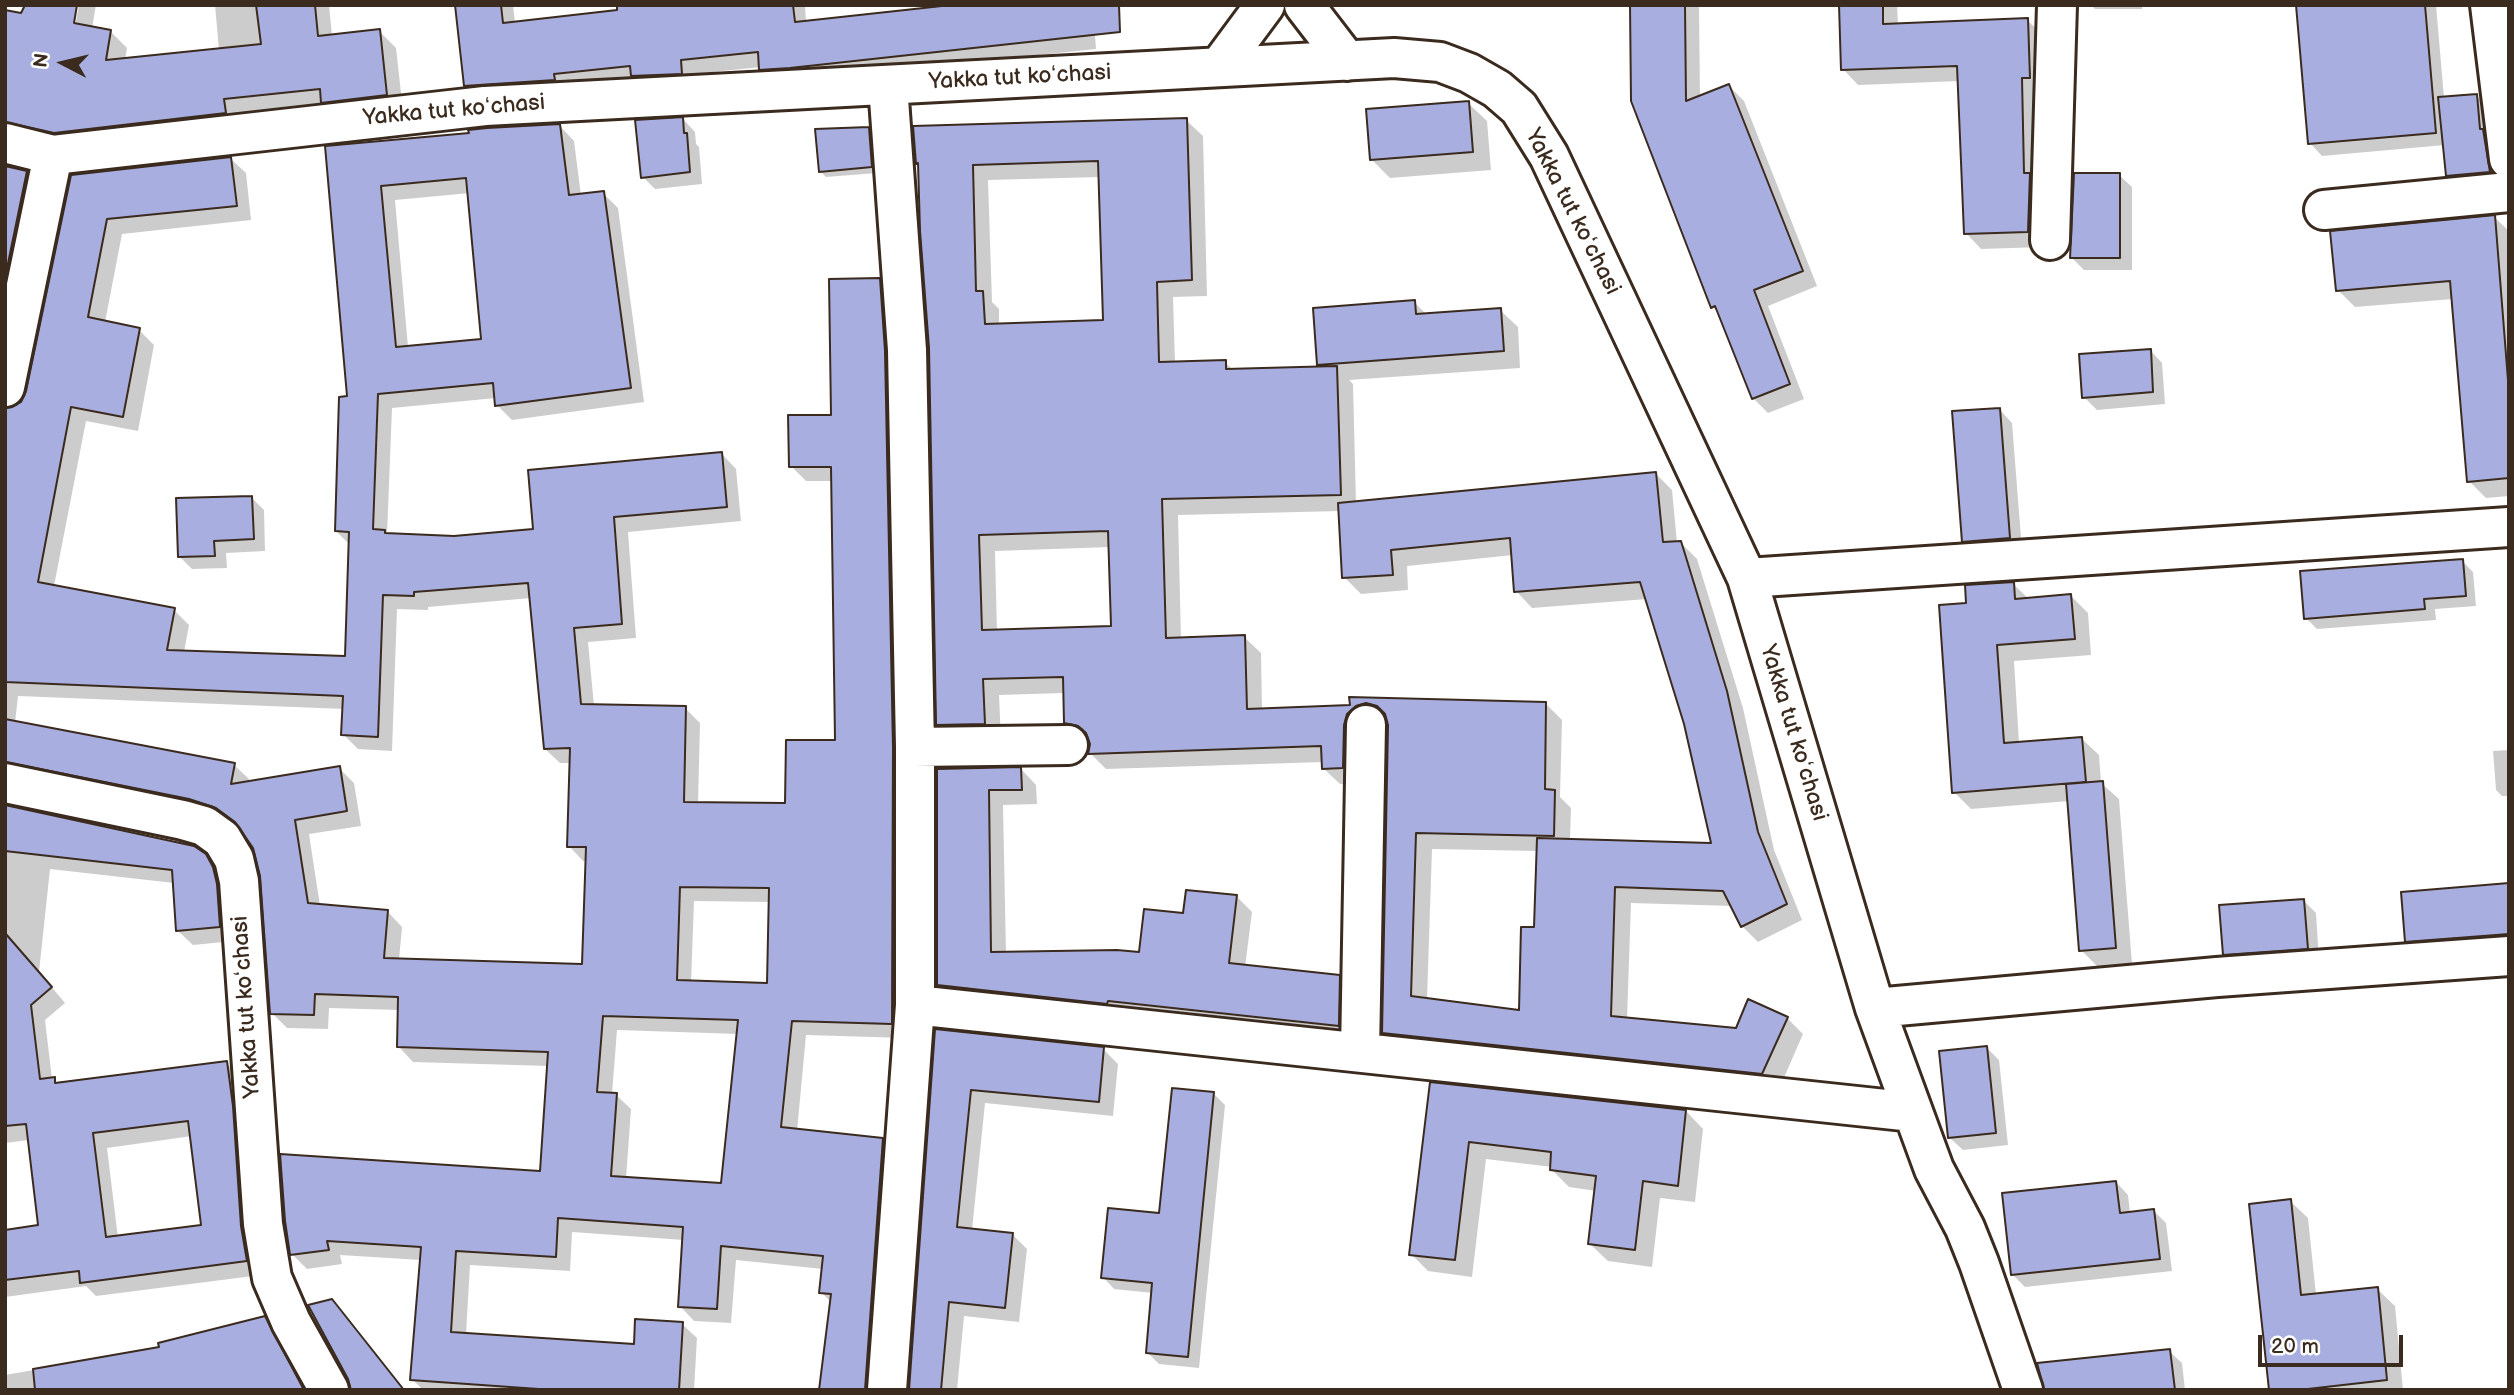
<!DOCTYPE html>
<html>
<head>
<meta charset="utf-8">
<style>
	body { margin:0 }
	#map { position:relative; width:2514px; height:1395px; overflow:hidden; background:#fff; font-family:"Balsamiq Sans",sans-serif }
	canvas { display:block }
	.frame { position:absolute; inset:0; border:7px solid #3b2a1e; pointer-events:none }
	.north { position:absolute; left:28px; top:28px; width:70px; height:70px; -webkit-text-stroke:5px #fff; paint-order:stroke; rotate:277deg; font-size:19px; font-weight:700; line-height:28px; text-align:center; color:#3b2a1e }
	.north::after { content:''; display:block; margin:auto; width:24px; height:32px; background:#3b2a1e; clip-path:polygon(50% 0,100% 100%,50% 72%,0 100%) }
	.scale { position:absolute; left:2258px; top:1335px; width:145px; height:32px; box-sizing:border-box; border:4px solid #3b2a1e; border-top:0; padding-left:9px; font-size:21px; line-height:24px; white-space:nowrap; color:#3b2a1e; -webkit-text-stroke:5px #fff; paint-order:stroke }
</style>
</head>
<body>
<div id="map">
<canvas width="2514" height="1395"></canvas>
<div class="frame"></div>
<div class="north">N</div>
<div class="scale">20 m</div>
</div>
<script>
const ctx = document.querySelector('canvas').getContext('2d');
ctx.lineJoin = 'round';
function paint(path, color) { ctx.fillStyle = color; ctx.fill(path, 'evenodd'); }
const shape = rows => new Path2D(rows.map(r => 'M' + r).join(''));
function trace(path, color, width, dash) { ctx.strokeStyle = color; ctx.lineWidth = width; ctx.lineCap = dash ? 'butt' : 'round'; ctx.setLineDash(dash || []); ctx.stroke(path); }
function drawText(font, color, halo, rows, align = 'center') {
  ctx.font = font + ' "Balsamiq Sans",sans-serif'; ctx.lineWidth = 5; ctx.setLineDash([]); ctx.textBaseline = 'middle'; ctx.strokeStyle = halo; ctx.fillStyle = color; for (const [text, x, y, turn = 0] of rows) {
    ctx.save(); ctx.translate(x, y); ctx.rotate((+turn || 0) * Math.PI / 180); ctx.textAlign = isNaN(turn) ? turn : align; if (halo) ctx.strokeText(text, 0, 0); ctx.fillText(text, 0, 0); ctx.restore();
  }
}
paint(shape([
	[79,5,96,5,92,28,110,31,127,48,125,60,219,50,215,5,329,5,332,36,379,31,396,48,403,111,5,146,5,12,74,32],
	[457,5,513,5,515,23,618,12,618,5,805,5,806,22,1093,7,1096,49,775,83,761,67,694,74,695,87,479,100,465,86],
	[1631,5,1699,5,1700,98,1729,86,1744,101,1817,286,1768,306,1804,399,1768,413,1753,398,1719,313,1713,307],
	[1841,5,1897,5,1898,25,2027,20,2043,35,2043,247,1981,249,1966,233,1960,81,1858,85,1843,69],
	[2091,5,2142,5,2142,9,2095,9],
	[2298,5,2436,5,2444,98,2476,95,2486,106,2500,181,2458,186,2447,175,2445,145,2322,156,2310,143],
	[1468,103,1487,121,1491,170,1390,178,1371,159],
	[683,119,695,132,696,144,699,147,702,184,655,189,643,177],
	[1186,120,1203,136,1207,296,1173,297,1175,363,1225,362,1234,371,1323,368,1319,364,1414,302,1427,315,1500,310,1518,327,1520,368,1349,380,1353,384,1356,503,1656,474,1672,490,1677,543,1681,543,1697,559,1743,708,1774,850,1802,920,1758,942,1742,926,1733,906,1631,903,1627,1019,1737,1029,1787,1018,1803,1034,1779,1089,1400,1049,1384,1032,1388,720,1383,719,1359,784,1340,784,1323,768,1323,762,1106,769,1090,753,1090,740,1082,739,1066,722,1065,693,999,695,1001,740,954,740,938,724,931,348,920,166,917,163],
	[1100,177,1104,322,999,325,999,309,992,302,988,180],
	[1340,511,1344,577,1361,594,1408,590,1407,566,1513,555,1516,591,1532,608,1647,599,1686,724,1713,845,1570,840,1571,808,1560,797,1562,720,1546,704,1351,699,1352,707,1262,710,1261,653,1244,637,1181,639,1178,515],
	[1111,547,1113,628,997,631,995,551],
	[1432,849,1538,851,1536,928,1521,1012,1427,1000],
	[560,126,574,141,581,196,603,193,618,208,644,402,512,420,497,405,496,398,392,408,387,535,454,538,535,531,722,454,736,469,741,521,628,532,636,638,588,642,594,706,685,708,700,723,698,804,787,805,837,742,833,481,806,481,791,466,832,417,879,280,894,295,906,1038,806,1035,797,1131,883,1140,897,1154,880,1390,821,1390,832,1303,821,1292,823,1269,736,1260,731,1323,694,1321,680,1306,684,1240,572,1232,570,1271,470,1265,466,1334,635,1346,682,1324,697,1338,694,1390,423,1390,412,1379,421,1260,340,1255,342,1264,307,1269,292,1254,286,1221,542,1173,549,1066,413,1062,399,1047,400,1010,329,1008,328,1029,287,1028,272,1013,262,876,255,847,242,829,233,822,205,813,5,782,5,470,23,402,28,392,73,177,231,159,246,173,251,220,122,234,105,322,139,330,154,345,138,431,86,421,54,586,174,610,189,625,184,652,346,658,350,545,336,531,349,398,326,148],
	[470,193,483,340,408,347,395,200],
	[531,598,545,749,560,763,571,763,569,846,583,861,587,861,584,966,399,960,402,927,388,912,320,906,309,834,361,826,354,783,339,768,248,783,249,779,234,765,15,723,18,696,344,709,343,734,358,749,392,751,397,609,428,610,428,607],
	[694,901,770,902,769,985,691,983],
	[617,1030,739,1034,723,1185,626,1179,631,1109,616,1095,612,1094],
	[868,129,874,135,877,173,826,177,820,171],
	[5,167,26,173,43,190,5,374],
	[2119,175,2132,187,2132,270,2084,270,2072,258],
	[2494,217,2509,231,2509,496,2486,498,2469,481,2453,299,2355,307,2338,290],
	[2150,350,2162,363,2165,404,2097,410,2084,397],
	[2000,410,2012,423,2022,550,1976,553,1963,541],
	[252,498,264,510,265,551,226,553,227,568,192,569,180,557],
	[2462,561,2473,572,2476,606,2435,609,2436,620,2317,629,2306,618],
	[2013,584,2029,599,2071,596,2088,613,2091,655,2014,661,2019,743,2082,739,2099,755,2101,783,2119,799,2132,964,2098,967,2081,950,2069,801,1971,809,1954,792,1968,604],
	[2509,750,2509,796,2502,796,2496,790,2493,751],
	[1021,769,1036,785,1037,804,1003,805,1006,954,1141,954,1185,915,1236,896,1252,912,1245,967,1339,977,1354,993,1353,1041,954,1000,939,985,939,770],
	[5,807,204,855,220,871,234,941,193,945,178,931,174,883,50,869,39,972,65,1003,45,1020,52,1079,60,1085,226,1063,241,1078,261,1275,96,1296,86,1286,5,1297,5,1231,40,1227,29,1140,5,1143],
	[192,1136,203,1227,118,1238,107,1148],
	[2509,885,2509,947,2419,953,2406,941],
	[2304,901,2316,913,2319,960,2237,966,2224,954],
	[937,1031,1103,1049,1118,1064,1113,1116,985,1103,972,1230,1012,1234,1027,1249,1019,1322,964,1316,957,1390,911,1390],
	[1987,1048,1999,1060,2008,1145,1963,1150,1950,1138],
	[1432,1084,1686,1111,1703,1129,1695,1202,1660,1198,1652,1267,1608,1261,1590,1244,1596,1191,1569,1187,1552,1170,1552,1167,1486,1159,1472,1277,1428,1271,1411,1254],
	[1214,1094,1225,1105,1199,1368,1159,1364,1147,1352,1153,1293,1114,1289,1103,1277,1161,1215],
	[2116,1182,2128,1195,2130,1213,2154,1211,2166,1223,2172,1271,2025,1287,2012,1274],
	[2290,1201,2308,1218,2316,1295,2377,1289,2395,1306,2403,1390,2270,1390],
	[332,1301,344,1314,405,1390,353,1390],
	[264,1318,279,1333,309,1390,5,1390,5,1375,161,1348],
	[2169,1351,2182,1363,2185,1390,2056,1390]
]), '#0003');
const building = shape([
	[25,5,77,5,74,23,111,30,106,60,261,44,256,5,315,5,318,36,380,29,387,95,321,103,320,89,224,99,226,113,54,133,5,122,5,10,21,13,25,5],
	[455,5,501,5,503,23,617,10,617,5,793,5,795,22,951,5,1119,5,1120,32,790,68,759,70,758,52,681,60,682,74,631,76,630,66,554,74,555,80,464,86,455,5],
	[1630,5,1685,5,1686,101,1729,84,1803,271,1754,290,1790,384,1752,399,1715,306,1711,308,1631,101,1630,5],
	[1839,5,1883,5,1883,24,2028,18,2030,78,2022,78,2024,173,2030,173,2028,232,1964,234,1957,66,1841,70,1839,5],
	[2296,5,2425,5,2436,133,2308,144,2296,5],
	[2477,94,2480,129,2483,129,2490,172,2446,176,2438,97,2477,94],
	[1469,101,1473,152,1370,160,1366,109,1469,101],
	[683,117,684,133,687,133,690,172,641,178,635,120,683,117],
	[1187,118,1192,280,1157,282,1159,362,1226,360,1226,369,1337,366,1341,495,1162,499,1166,638,1245,635,1247,709,1350,705,1349,697,1546,702,1545,789,1555,790,1554,836,1416,833,1411,996,1519,1010,1521,927,1534,927,1537,838,1711,843,1684,724,1640,582,1514,592,1510,538,1391,550,1393,575,1342,578,1338,503,1656,472,1663,542,1681,541,1727,691,1758,832,1787,904,1741,927,1723,891,1615,887,1611,1016,1736,1028,1748,999,1788,1017,1762,1074,1382,1033,1388,725,1385,714,1377,706,1366,703,1356,706,1347,714,1344,725,1343,768,1322,769,1321,746,1088,754,1090,744,1086,733,1078,726,1064,723,1063,677,983,679,985,724,936,725,929,348,920,231,918,163,916,164,913,126,1187,118],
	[1098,161,1103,320,985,324,983,291,976,291,973,165,1098,161],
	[1108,531,1111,626,982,630,979,535,1108,531],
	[560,124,569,195,604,191,631,388,495,406,493,383,378,394,373,529,385,530,385,533,454,536,533,529,528,470,722,452,727,507,614,517,622,624,574,628,581,704,686,706,684,802,785,803,786,740,835,740,831,467,789,467,788,415,831,415,829,279,880,278,885,351,893,747,892,1024,792,1021,781,1127,883,1138,865,1390,819,1390,831,1294,819,1293,823,1256,721,1246,717,1309,678,1307,683,1227,558,1218,556,1257,456,1251,451,1332,634,1344,635,1319,683,1322,679,1390,553,1390,410,1380,421,1247,327,1241,329,1250,290,1255,285,1221,280,1154,540,1171,548,1052,397,1047,398,997,315,994,314,1015,270,1014,260,876,253,848,235,822,216,808,189,799,5,762,5,719,235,763,231,784,340,766,347,811,295,820,308,903,388,910,384,958,582,964,586,847,567,847,570,748,544,749,528,583,414,592,414,596,383,595,378,737,341,735,343,696,5,682,5,408,12,407,21,402,26,391,71,175,231,157,237,206,107,219,88,317,140,328,123,417,71,407,38,582,175,608,167,650,345,656,349,532,335,531,339,397,347,396,325,146,469,133,468,130,487,128,560,124],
	[466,178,481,339,396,347,381,186,466,178],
	[680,887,769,888,767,983,677,980,680,887],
	[603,1016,738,1020,721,1183,611,1176,617,1093,597,1092,603,1016],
	[869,127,872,167,819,172,815,129,869,127],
	[5,166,27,171,5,278,5,166],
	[2074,173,2120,173,2120,258,2070,258,2074,173],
	[2495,215,2509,393,2509,478,2467,482,2450,281,2336,291,2330,231,2495,215],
	[1415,300,1416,314,1501,308,1504,351,1317,365,1313,308,1415,300],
	[2151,349,2153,392,2082,398,2079,354,2151,349],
	[2000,408,2010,538,1962,542,1952,411,2000,408],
	[252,496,254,539,214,541,215,556,178,557,176,498,252,496],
	[2463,559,2466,596,2424,599,2425,609,2304,619,2300,571,2463,559],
	[2014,582,2015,599,2071,594,2075,639,1997,645,2004,743,2082,737,2086,782,1952,793,1939,605,1966,603,1965,585,2014,582],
	[1021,767,1022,790,989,790,991,952,1117,950,1139,952,1144,909,1183,913,1186,890,1237,895,1229,963,1340,975,1339,1026,1108,1001,1107,1004,937,985,937,769,1021,767],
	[2103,781,2116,948,2079,951,2066,784,2103,781],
	[5,805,194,846,206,854,213,867,217,884,220,927,176,931,172,870,5,851,5,805],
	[2509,883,2509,934,2405,942,2401,892,2509,883],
	[2304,899,2308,949,2223,955,2219,905,2304,899],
	[5,933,52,987,31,1005,40,1079,55,1077,55,1083,227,1061,233,1106,241,1226,247,1261,80,1283,79,1271,5,1280,5,1230,38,1225,26,1124,5,1126,5,933],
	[188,1121,201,1225,106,1237,93,1133,188,1121],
	[935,1029,1104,1047,1099,1102,971,1090,957,1227,1013,1233,1005,1308,949,1302,941,1390,909,1390,935,1029],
	[1987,1046,1996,1133,1948,1138,1939,1051,1987,1046],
	[1430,1082,1686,1110,1678,1186,1643,1181,1635,1250,1588,1244,1596,1176,1550,1170,1551,1152,1469,1142,1455,1260,1409,1255,1430,1082],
	[1172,1088,1214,1092,1188,1357,1146,1353,1152,1283,1101,1278,1108,1208,1159,1213,1172,1088],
	[2116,1181,2120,1213,2154,1209,2160,1259,2011,1275,2002,1193,2116,1181],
	[2291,1199,2301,1295,2378,1287,2387,1380,2299,1390,2269,1390,2249,1204,2291,1199],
	[332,1299,404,1390,351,1390,348,1379,308,1305,332,1299],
	[265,1316,304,1390,35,1390,33,1369,159,1347,158,1343,265,1316],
	[2170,1349,2175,1390,2044,1390,2037,1363,2170,1349]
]);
paint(building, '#a8afe0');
trace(building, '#3b2a1e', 2);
const minor = shape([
	[1304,5,1347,61],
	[2490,5,2509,159],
	[1219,67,1265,5],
	[5,143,53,155,485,106,1394,58,1440,62,1469,73,1497,89,1519,108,1549,156,1747,578,1875,1008,1934,1169,1965,1228,1979,1263,2023,1390],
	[2324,210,2509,192],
	[2050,240,2057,5],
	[5,387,53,155],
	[1747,578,2509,527],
	[915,747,1068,745],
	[5,783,183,820,204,826,222,839,234,859,239,881,263,1224,272,1278,291,1322,329,1390],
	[915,1005,1913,1112],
	[1875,1008,2217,977,2509,956],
	[1360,1052,1366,725],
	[887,1390,915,1005,915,747,907,350,888,85]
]);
trace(minor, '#3b2a1e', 44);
trace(minor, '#fff', 38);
drawText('23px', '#3b2a1e', '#fff', [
	["Yakka tut koʻchasi",1020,78,-3],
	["Yakka tut koʻchasi",454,111,-5],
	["Yakka tut koʻchasi",1572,212,63],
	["Yakka tut koʻchasi",1793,733,73],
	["Yakka tut koʻchasi",247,1007,-94]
]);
</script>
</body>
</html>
